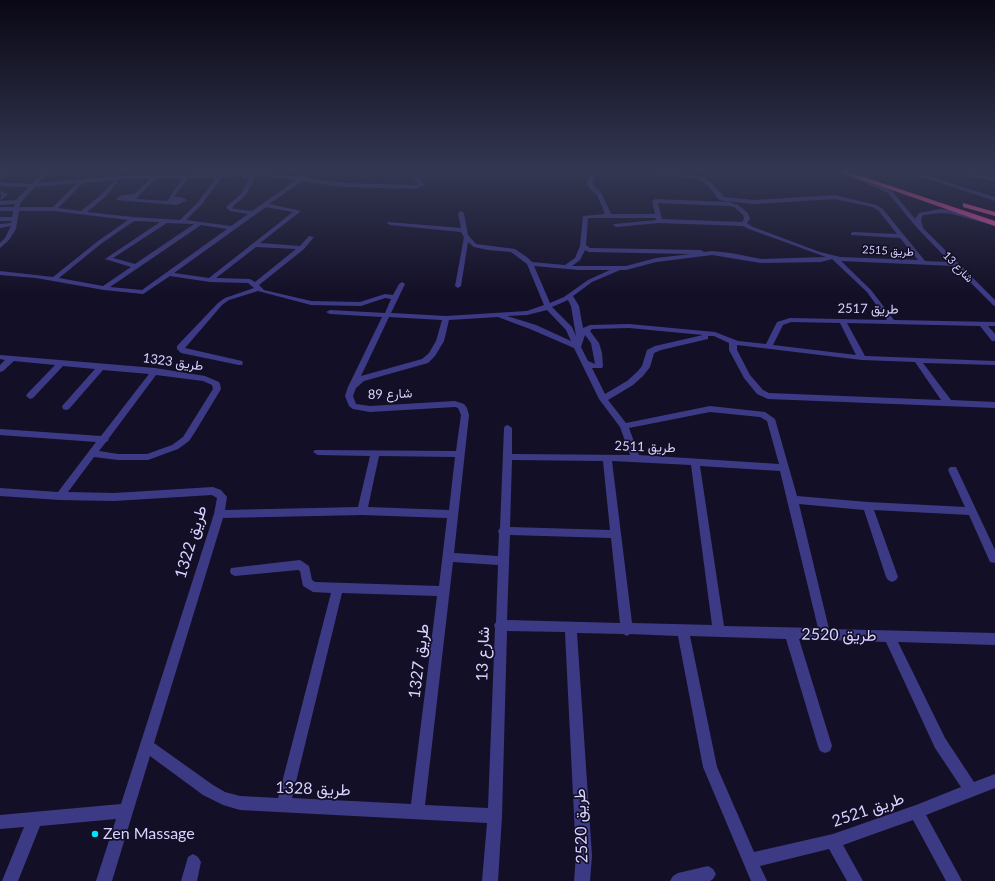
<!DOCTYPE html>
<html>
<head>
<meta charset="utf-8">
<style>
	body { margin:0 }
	canvas { display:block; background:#130f26 }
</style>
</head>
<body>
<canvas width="995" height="881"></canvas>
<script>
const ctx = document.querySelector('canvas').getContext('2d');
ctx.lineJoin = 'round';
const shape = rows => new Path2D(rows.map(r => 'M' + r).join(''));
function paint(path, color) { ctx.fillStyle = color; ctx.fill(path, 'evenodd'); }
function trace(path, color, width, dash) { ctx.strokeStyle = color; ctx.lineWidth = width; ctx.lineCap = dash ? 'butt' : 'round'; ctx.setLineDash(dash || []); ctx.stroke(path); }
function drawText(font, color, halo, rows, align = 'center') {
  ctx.font = font + ' Lato,Vazirmatn,sans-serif'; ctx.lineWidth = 3.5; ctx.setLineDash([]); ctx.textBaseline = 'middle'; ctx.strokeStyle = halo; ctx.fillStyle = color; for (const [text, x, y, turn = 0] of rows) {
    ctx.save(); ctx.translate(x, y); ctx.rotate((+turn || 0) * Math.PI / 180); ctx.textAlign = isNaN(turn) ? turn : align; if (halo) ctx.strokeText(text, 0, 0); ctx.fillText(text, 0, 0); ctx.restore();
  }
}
paint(shape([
	[9,172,48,172,38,183,119,176,254,172,300,177,308,172,313,172,306,178,345,183,415,185,418,184,414,178,419,173,446,172,444,174,422,175,420,178,424,185,416,189,345,187,302,181,269,204,301,211,260,243,300,246,309,236,314,237,304,249,259,285,264,290,311,301,360,302,385,294,393,295,399,284,402,282,405,284,391,313,446,316,527,311,544,305,527,264,511,252,488,250,474,247,468,242,461,286,458,288,455,286,464,237,461,232,390,225,387,223,388,222,461,228,458,213,461,211,464,213,468,235,476,244,515,249,528,258,532,262,565,265,575,258,580,246,583,216,605,214,597,195,591,190,587,184,591,172,596,172,593,184,602,194,611,214,655,214,652,201,655,199,729,202,738,205,748,213,750,219,747,223,753,227,820,252,840,257,918,260,900,238,851,235,851,233,853,232,897,234,878,210,872,207,835,199,754,204,723,201,718,199,707,184,696,178,651,174,648,172,663,172,699,176,711,182,724,197,754,200,835,195,876,205,882,208,925,261,950,262,918,229,888,193,840,172,846,172,892,191,915,219,919,213,940,209,952,210,995,222,995,226,952,214,940,213,923,215,921,219,923,228,995,300,995,306,993,305,954,266,841,261,871,290,894,320,995,322,995,326,988,326,995,334,995,341,992,341,980,326,847,323,865,356,995,361,995,365,923,363,951,400,995,402,995,408,768,399,757,394,744,378,729,350,729,343,714,336,708,336,708,339,661,350,654,353,650,367,643,376,633,385,608,400,626,423,710,406,765,412,775,419,797,496,868,502,965,507,948,470,950,467,956,467,995,550,995,563,990,562,969,515,874,510,898,577,896,580,892,582,888,580,886,577,864,510,799,504,829,629,995,633,995,645,898,642,945,738,974,782,995,774,995,788,926,815,962,881,946,881,913,820,843,845,863,881,847,881,829,849,760,866,767,881,751,881,703,767,678,636,630,634,627,636,623,634,577,633,592,856,590,881,574,881,576,856,565,632,507,631,502,816,498,881,482,881,487,823,240,810,223,805,203,795,150,756,112,881,96,881,116,819,40,826,18,881,2,881,24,827,0,829,0,815,121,804,214,514,217,498,212,495,114,501,60,500,0,496,0,488,58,492,96,442,0,435,0,429,101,436,149,374,103,370,69,409,66,410,63,409,62,407,63,405,95,369,63,366,33,398,30,399,26,396,27,394,55,365,14,361,3,371,0,372,0,365,5,360,0,359,0,355,155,368,205,376,219,382,220,384,221,389,195,432,189,441,178,449,148,460,118,460,94,457,68,492,114,493,213,487,221,490,227,497,225,510,358,507,370,456,318,455,313,452,315,450,456,451,461,415,458,408,455,407,370,412,353,409,349,406,345,396,348,387,382,317,330,314,326,312,330,310,385,313,391,299,385,298,361,306,311,305,258,291,229,300,222,305,185,348,242,361,243,363,242,365,239,365,181,353,177,349,177,346,218,303,225,298,254,288,248,283,210,282,170,276,143,294,104,290,36,278,0,275,0,271,53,277,98,241,128,220,54,211,19,211,16,229,9,240,0,248,0,243,5,238,11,226,0,228,0,224,11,223,11,221,0,221,0,217,12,217,13,211,0,211,0,207,14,207,15,204,0,205,0,201,16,200,29,187,0,186,0,182,32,184,42,174,14,174,0,179,0,175,9,172],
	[250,176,241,194,226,207,230,211,248,214,231,226,186,220,202,204,222,177,250,176],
	[256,176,263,176,296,180,252,211,234,209,232,207,246,195,256,176],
	[217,177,198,202,180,220,133,217,87,212,105,197,120,179,150,179,134,194,122,195,117,198,117,200,177,205,187,200,181,197,174,197,188,178,217,177],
	[183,178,167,201,136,199,155,179,183,178],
	[115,180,101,195,81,211,58,208,83,183,115,180],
	[77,183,53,207,19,207,21,202,35,187,77,183],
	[658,203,729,206,734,207,743,215,744,219,742,222,662,219,658,203],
	[266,207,293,212,209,278,174,273,266,207],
	[588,218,655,218,656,220,614,224,613,225,616,227,659,223,743,226,749,229,826,257,761,259,731,253,712,251,704,252,701,250,590,248,586,245,588,218],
	[134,221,160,222,105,259,131,267,103,286,59,278,102,243,134,221],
	[167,223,194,224,135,264,113,258,167,223],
	[201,225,227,229,142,290,110,287,201,225],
	[256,247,296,249,255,282,250,279,216,278,256,247],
	[585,250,589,252,691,254,656,258,626,266,572,266,580,260,585,250],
	[712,255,761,263,821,262,832,259,867,292,887,320,790,318,777,322,766,344,738,341,715,332,629,324,590,325,583,328,579,306,573,296,592,282,620,270,626,270,656,262,712,255],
	[534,266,579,270,610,270,588,280,564,297,550,303,534,266],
	[568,300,571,306,576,336,572,327,552,307,568,300],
	[547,310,566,330,571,341,536,325,507,316,527,315,547,310],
	[389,317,442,320,436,341,429,353,422,359,361,376,389,317],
	[498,317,530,329,574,348,599,399,620,427,630,455,512,454,512,428,508,425,505,426,504,428,500,528,498,531,499,534,498,556,454,553,469,415,467,408,464,404,455,401,370,406,356,404,353,396,356,388,364,381,428,363,435,356,444,341,449,320,498,317],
	[791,322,840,323,856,355,773,345,783,325,791,322],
	[629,328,703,335,655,346,647,350,642,366,637,372,627,381,605,394,592,368,602,368,603,366,602,353,599,343,590,331,592,329,629,328],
	[585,335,591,343,595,364,588,361,581,347,585,335],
	[737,345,862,360,915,362,941,400,769,393,763,390,750,375,737,350,737,345],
	[156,375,203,381,212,385,213,389,183,437,172,445,147,454,118,454,99,451,106,442,108,441,109,438,156,375],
	[710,412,760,417,767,421,779,464,639,455,629,428,710,412],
	[379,456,455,457,449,510,368,507,379,456],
	[512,460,603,461,610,530,510,527,512,460],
	[612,461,691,465,712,625,632,623,612,461],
	[700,466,780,471,818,628,724,626,700,466],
	[362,515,447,518,439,586,315,582,312,580,309,566,300,560,231,568,230,571,231,574,235,576,298,570,300,571,303,586,313,592,331,593,278,798,240,796,225,792,213,785,154,743,223,518,362,515],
	[510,535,611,538,620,623,507,620,510,535],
	[453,562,498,565,496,622,494,625,495,628,488,808,425,805,453,562],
	[342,593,437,596,411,804,292,798,342,593],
	[690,636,786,639,818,746,820,751,825,753,830,751,832,746,799,639,886,642,935,748,961,787,916,805,833,834,754,852,717,767,690,636],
	[632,172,645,172,626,176,623,174,632,172],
	[908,172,915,172,995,197,995,201,908,172],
	[949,172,960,172,995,177,995,181,949,172],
	[0,191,8,194,0,201,1,195,0,191],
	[193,854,198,857,201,862,197,881,181,881,188,857,193,854],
	[708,866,713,869,716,874,713,879,710,881,670,881,673,876,678,873,708,866]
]), '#3d3a85');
paint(shape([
	[840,172,849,172,995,221,995,226,840,172],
	[963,203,995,212,995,216,963,207,963,203]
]), '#ff4fa3');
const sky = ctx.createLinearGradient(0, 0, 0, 295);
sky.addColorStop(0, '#0a0815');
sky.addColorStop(0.58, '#333752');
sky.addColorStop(1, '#33375200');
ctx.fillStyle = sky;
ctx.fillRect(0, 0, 995, 295);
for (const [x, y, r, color] of [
	[95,834,4,"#00e5ff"]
]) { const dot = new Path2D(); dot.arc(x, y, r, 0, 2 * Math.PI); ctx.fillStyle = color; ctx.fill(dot); trace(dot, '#130f26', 1.5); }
drawText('11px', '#d9d4ff', '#130f26', [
	["طريق 2515",888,251,3],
	["شارع 13",958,267,46]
]);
drawText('13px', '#d9d4ff', '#130f26', [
	["طريق 2517",868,309,1],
	["طريق 1323",173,362,8],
	["شارع 89",390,394,-2],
	["طريق 2511",645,447,2]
]);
drawText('16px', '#d9d4ff', '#130f26', [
	["طريق 1322",191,542,-73],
	["طريق 2520",839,635,1],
	["شارع 13",483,654,-88],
	["طريق 1327",419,661,-83],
	["طريق 1328",313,789,2],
	["طريق 2521",868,810,-19],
	["طريق 2520",581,826,-92]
]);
drawText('16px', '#d9d4ff', '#130f26', [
	["Zen Massage",103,834]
], 'left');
</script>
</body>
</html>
